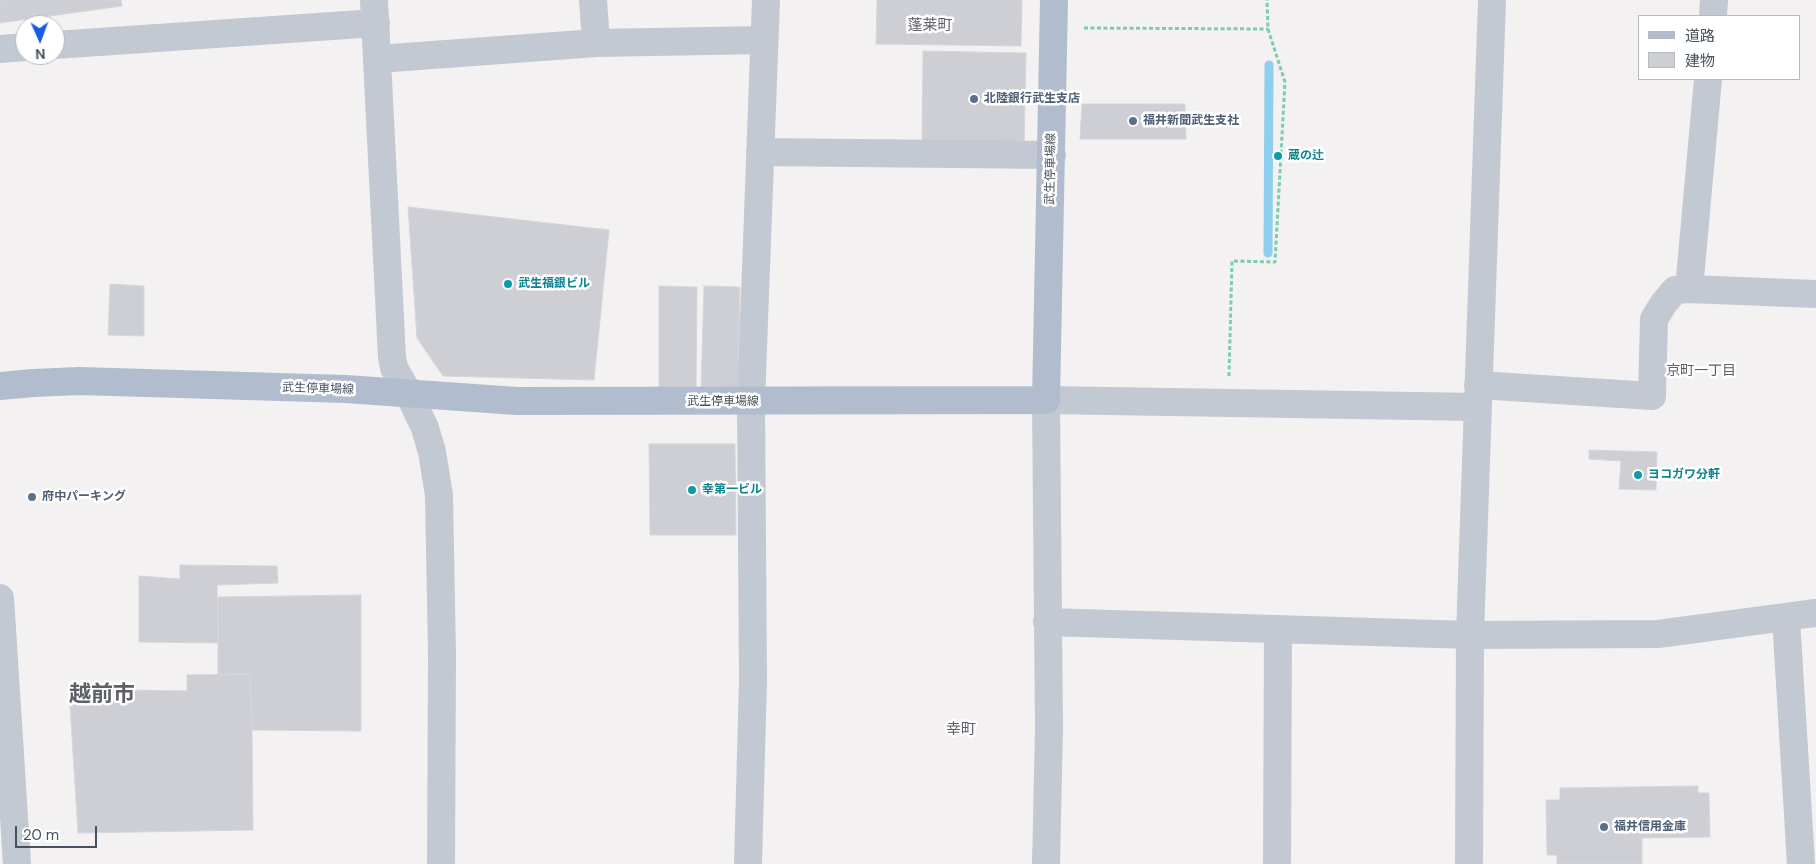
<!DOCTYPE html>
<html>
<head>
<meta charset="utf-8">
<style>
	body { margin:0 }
	#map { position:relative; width:1816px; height:864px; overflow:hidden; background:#f3f1f1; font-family:"DM Sans","Noto Sans JP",sans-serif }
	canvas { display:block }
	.legend { position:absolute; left:1638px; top:15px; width:162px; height:65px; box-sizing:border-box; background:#fff; border:1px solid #b6babf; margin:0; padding:6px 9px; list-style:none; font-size:15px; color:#48525e }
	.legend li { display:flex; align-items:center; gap:10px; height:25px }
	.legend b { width:25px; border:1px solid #b6babf }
	.north { position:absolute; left:15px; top:15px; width:50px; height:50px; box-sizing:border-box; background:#fff; border:1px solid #b6babf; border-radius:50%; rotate:178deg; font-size:14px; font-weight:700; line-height:20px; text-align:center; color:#48525e }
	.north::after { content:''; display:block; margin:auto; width:18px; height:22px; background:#195ce5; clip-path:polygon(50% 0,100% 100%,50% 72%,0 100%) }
	.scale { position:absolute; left:15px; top:826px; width:82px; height:22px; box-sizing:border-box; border:2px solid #48525e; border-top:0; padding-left:6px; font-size:15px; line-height:18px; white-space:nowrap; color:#48525e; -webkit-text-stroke:4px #fff; paint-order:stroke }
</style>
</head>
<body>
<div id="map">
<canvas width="1816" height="864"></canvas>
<ul class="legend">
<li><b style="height:6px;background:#b1bdcf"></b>道路</li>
<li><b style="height:14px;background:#cdcfd5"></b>建物</li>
</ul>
<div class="north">N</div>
<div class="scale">20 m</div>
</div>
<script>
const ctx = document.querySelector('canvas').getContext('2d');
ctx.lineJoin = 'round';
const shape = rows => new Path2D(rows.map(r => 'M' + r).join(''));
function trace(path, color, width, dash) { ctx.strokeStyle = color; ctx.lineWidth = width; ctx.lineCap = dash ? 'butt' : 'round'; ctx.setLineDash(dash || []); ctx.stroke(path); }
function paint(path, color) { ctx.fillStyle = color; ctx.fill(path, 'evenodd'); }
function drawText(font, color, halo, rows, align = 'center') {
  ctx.font = font + ' "DM Sans","Noto Sans JP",sans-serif'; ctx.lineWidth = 5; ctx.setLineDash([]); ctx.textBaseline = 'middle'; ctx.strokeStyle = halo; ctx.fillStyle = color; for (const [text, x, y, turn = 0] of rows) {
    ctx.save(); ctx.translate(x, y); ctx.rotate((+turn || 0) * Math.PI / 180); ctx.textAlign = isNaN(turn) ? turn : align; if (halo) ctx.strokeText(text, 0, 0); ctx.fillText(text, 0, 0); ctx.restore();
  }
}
trace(shape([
	[1268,253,1269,65]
]), '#8dcfec', 9);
const building = shape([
	[0,0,121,0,122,6,0,23,0,0],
	[877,0,1022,0,1021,46,876,44,877,0],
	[923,51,1026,53,1024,147,922,145,923,51],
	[1082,104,1185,104,1186,139,1080,139,1082,104],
	[408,207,609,230,594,380,443,376,417,338,408,207],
	[110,284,144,286,144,336,108,335,110,284],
	[659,286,697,287,696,389,659,389,659,286],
	[704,286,740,287,738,390,701,390,704,286],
	[649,444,735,444,736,535,650,535,649,444],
	[1589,450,1657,452,1656,490,1619,489,1621,461,1589,459,1589,450],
	[180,565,277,566,278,583,217,585,218,643,139,642,139,576,180,579,180,565],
	[361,595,361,731,252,730,250,674,218,675,218,597,361,595],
	[250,674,252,730,253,830,78,833,69,689,187,691,187,675,250,674],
	[1698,786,1698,793,1709,793,1710,837,1642,838,1642,864,1557,864,1557,855,1547,855,1546,800,1560,800,1560,788,1698,786]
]);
paint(building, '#cdcfd5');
trace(building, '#d5d6dc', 1);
trace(shape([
	[1084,28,1268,29],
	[1229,376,1232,261,1275,262,1285,82,1268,29,1267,0]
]), '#78cead', 3, [4, 2.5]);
trace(shape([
	[374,0,392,357,394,368,409,394,425,428,432,452,439,495,442,656,441,864],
	[593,0,596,43],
	[1713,16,1714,0],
	[55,45,376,23],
	[0,49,25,47],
	[378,59,596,43,764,40],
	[760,152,1052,155],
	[1689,289,1708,79],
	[1478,385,1652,396,1654,319,1664,303,1675,290,1689,289,1816,294],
	[0,598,17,864],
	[1786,618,1801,864],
	[1047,622,1470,635,1658,634,1816,613],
	[748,864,753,680,751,402,766,0],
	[1046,864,1049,729,1046,400,1477,407],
	[1277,864,1278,629],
	[1469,864,1470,635,1492,0]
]), '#c2c9d2', 28);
trace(shape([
	[0,386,33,383,80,381,346,389,517,401,1046,400,1054,0]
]), '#b1bdcf', 28);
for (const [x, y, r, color] of [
	[974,99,5,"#5c6f8a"],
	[1133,121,5,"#5c6f8a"],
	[1278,156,5,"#0f9aa8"],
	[508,284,5,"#0f9aa8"],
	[1638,475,5,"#0f9aa8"],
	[692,490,5,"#0f9aa8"],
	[32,497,5,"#5c6f8a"],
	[1604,827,5,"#5c6f8a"]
]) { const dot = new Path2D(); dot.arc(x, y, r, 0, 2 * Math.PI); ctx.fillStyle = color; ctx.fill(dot); trace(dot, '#fff', 2); }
drawText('bold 12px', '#4e5e75', '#fff', [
	["北陸銀行武生支店",984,99],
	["福井新聞武生支社",1143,121],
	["府中パーキング",42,497],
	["福井信用金庫",1614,827]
], 'left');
drawText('bold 12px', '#0d838f', '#fff', [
	["蔵の辻",1288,156],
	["武生福銀ビル",518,284],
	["ヨコガワ分軒",1648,475],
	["幸第一ビル",702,490]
], 'left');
drawText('12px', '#48525e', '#fff', [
	["武生停車場線",1051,169,-89],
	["武生停車場線",318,389,2],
	["武生停車場線",723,402]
]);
drawText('14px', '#5d6066', '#fff', [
	["京町一丁目",1701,371]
]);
drawText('15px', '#5d6066', '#fff', [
	["蓬莱町",930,26],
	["幸町",961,730]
]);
drawText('bold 22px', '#5d6066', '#fff', [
	["越前市",102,695]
]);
</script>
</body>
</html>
